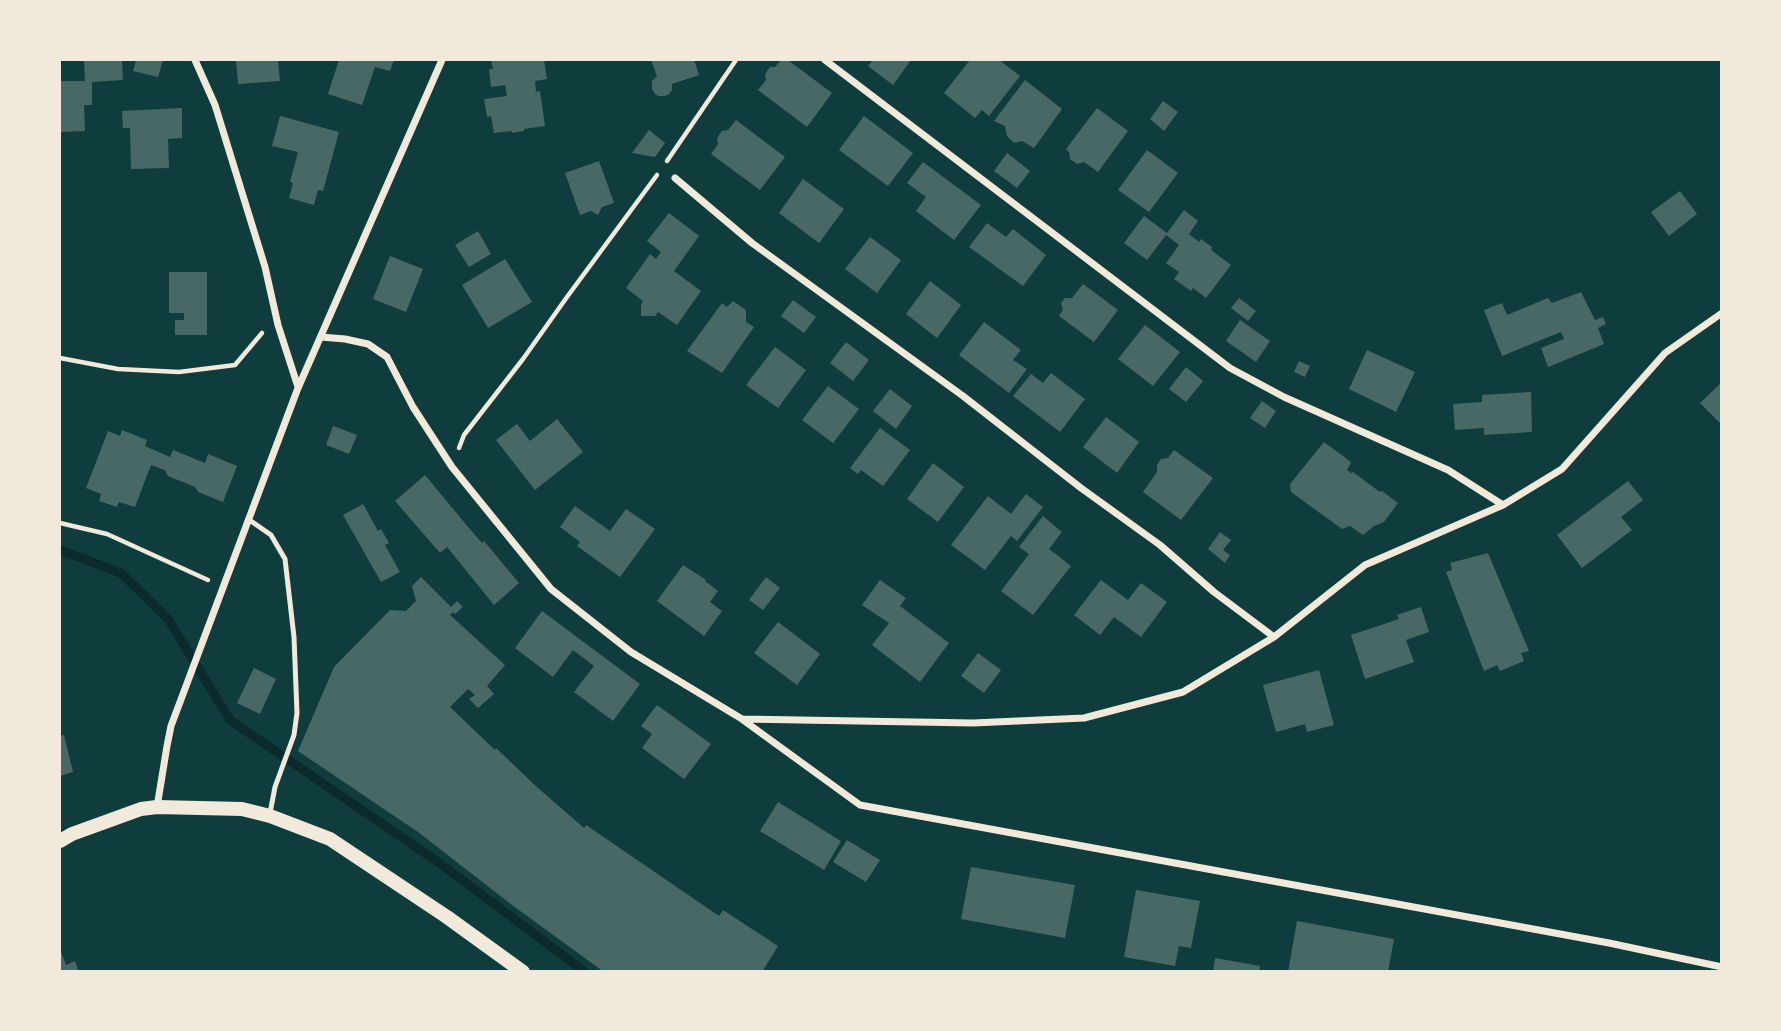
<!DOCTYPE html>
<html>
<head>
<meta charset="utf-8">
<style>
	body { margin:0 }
	#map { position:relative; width:1781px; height:1031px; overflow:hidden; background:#0f3d3e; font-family:Arial,sans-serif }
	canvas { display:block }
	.frame { position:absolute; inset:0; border:61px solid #f1e9da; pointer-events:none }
</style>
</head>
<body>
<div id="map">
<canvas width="1781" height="1031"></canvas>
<div class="frame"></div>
</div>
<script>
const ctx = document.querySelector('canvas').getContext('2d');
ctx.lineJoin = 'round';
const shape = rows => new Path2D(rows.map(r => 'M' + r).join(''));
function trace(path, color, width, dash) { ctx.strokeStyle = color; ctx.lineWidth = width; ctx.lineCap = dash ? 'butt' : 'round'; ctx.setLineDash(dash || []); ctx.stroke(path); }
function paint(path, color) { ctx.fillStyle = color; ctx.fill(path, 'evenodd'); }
trace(shape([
	[60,550,121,573,168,619,230,720,438,862,585,972]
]), '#0a2a2b', 9);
paint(shape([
	[84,60,122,60,123,80,92,82,92,105,84,105,85,131,60,132,60,81,85,81],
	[136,60,163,60,158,77,133,71],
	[236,60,278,60,280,81,238,84],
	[339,60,394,60,390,71,375,67,362,105,328,94],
	[491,60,544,60,547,79,535,81,536,92,540,91,545,126,524,129,524,131,512,133,512,131,494,133,491,116,487,117,484,99,507,96,505,85,491,87,489,69,493,69],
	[651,60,694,60,699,75,672,84,672,90,669,94,665,96,658,96,655,94,652,89,652,81,657,76],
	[781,60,788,60,832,93,807,127,758,90,766,80,765,74,770,67,775,67],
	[873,60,911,60,893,85,868,66],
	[970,60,999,60,1020,76,989,116,982,110,975,118,944,93],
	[1025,80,1062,109,1034,148,1022,141,1014,143,1007,136,1005,126,994,121],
	[1163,101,1178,112,1164,131,1150,119],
	[182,108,182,138,168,139,169,168,131,169,130,128,123,128,122,111],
	[1097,108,1128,131,1098,172,1084,162,1077,164,1070,159,1069,152,1066,149],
	[280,116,339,132,323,191,318,190,314,205,289,198,293,183,290,182,298,152,272,146],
	[864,116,913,153,888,186,839,150],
	[736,120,785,157,760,190,711,154,718,144,717,138,722,131,728,130],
	[649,130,665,143,655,157,632,153],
	[1147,150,1178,173,1149,212,1118,190],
	[1007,153,1030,171,1017,188,994,171],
	[599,161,614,203,602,207,598,215,591,211,580,215,565,173],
	[923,162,981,205,954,240,916,211,926,197,907,183],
	[803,179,844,209,819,243,779,213],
	[1680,191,1697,214,1669,236,1651,212],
	[1184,210,1198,221,1189,234,1199,242,1201,239,1212,247,1211,250,1231,265,1206,298,1193,288,1191,291,1174,279,1179,272,1166,263,1179,245,1166,235,1147,260,1124,243,1144,216,1167,233],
	[669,213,699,236,674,271,701,291,677,325,658,312,655,316,641,316,641,305,643,301,626,288,650,254,656,259,661,252,647,241],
	[987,223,1006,237,1013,229,1046,255,1023,286,969,247],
	[478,231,491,254,469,267,455,245],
	[870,237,901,260,877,293,845,269],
	[390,256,423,269,406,312,373,299],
	[505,259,532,302,488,328,462,285],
	[169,272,207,272,207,335,175,335,175,320,184,320,184,313,169,313],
	[930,281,961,305,937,338,906,314],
	[1083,284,1118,310,1094,342,1059,316,1063,310,1061,303,1065,298,1072,298],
	[1581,292,1595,320,1603,317,1606,324,1598,328,1604,344,1548,367,1541,348,1564,339,1561,332,1502,356,1484,310,1502,303,1507,315,1548,298,1552,303],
	[1239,298,1256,311,1248,321,1231,308],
	[793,300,816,317,804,333,781,316],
	[733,301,746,310,746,322,754,327,722,373,687,351,722,303,727,307],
	[1240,320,1270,341,1256,362,1226,341],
	[984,322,1021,350,1013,360,1027,369,1009,393,959,355],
	[1145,325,1180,352,1153,386,1118,359],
	[846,342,869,360,853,381,830,363],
	[775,347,806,370,778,408,746,385],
	[1367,350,1415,372,1396,412,1349,389],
	[1299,361,1310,366,1305,377,1294,372],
	[1186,367,1203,381,1186,402,1169,389],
	[1051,373,1085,399,1060,432,1013,396,1031,374,1043,383],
	[1722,382,1722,425,1700,403],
	[828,386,859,409,833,443,802,420],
	[890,389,912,406,896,429,873,411],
	[1531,392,1532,432,1484,435,1484,428,1455,430,1453,404,1482,402,1482,395],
	[1262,401,1276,411,1265,428,1250,418],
	[1106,417,1139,442,1117,473,1083,447],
	[557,419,583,452,535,490,496,440,517,424,530,441],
	[333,426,357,435,349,454,326,445],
	[880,428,910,450,883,486,861,470,858,474,850,468],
	[122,430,147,440,145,446,170,457,173,450,205,463,208,454,237,466,223,502,198,492,195,487,168,476,165,470,151,465,135,507,119,502,117,507,99,501,101,494,86,488,108,431,120,436],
	[1324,442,1351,462,1347,470,1351,473,1353,472,1380,492,1382,491,1398,503,1384,522,1374,526,1363,535,1350,526,1342,529,1291,492,1290,484],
	[1174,450,1213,478,1181,520,1143,492,1157,472,1157,465,1161,459,1168,458],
	[933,463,964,487,938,522,907,499],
	[425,475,469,528,482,543,484,541,519,583,494,605,447,547,440,553,395,501],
	[1628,481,1643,500,1621,517,1632,530,1582,568,1557,535],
	[1026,494,1043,507,1017,541,1011,536,985,570,951,545,988,496,1011,514],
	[363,504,378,531,381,529,389,543,385,545,400,572,381,582,343,515],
	[575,506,610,531,626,509,655,529,620,577,577,546,580,542,560,527],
	[1043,516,1062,532,1049,549,1071,566,1033,615,1001,591,1029,554,1019,547],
	[1220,532,1231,540,1223,550,1230,555,1225,563,1208,549],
	[1488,553,1529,651,1521,653,1524,661,1500,671,1497,665,1484,671,1446,572,1452,570,1450,563],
	[683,565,706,580,705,581,718,591,710,602,722,611,704,636,657,601],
	[421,577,451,607,457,601,463,607,455,614,453,612,450,615,505,665,487,686,494,694,478,708,469,699,475,695,468,689,450,707,495,750,496,748,538,788,584,828,586,825,719,916,723,910,778,946,762,972,604,972,512,905,418,832,298,751,334,667,390,610,406,611,416,601,412,586],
	[766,577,780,588,763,610,749,600],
	[880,580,906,598,900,606,949,643,920,682,872,645,889,623,862,605],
	[1101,580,1128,600,1141,583,1167,602,1141,637,1114,617,1100,635,1074,615],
	[1421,607,1429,632,1406,640,1414,662,1365,679,1351,635,1399,619,1397,615],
	[542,611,640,684,613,721,574,692,594,666,573,650,553,677,515,648],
	[778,622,820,654,797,685,754,653],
	[978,653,1001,670,984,693,961,676],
	[254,668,276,679,260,714,237,703],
	[1319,670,1334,725,1307,732,1305,724,1276,732,1263,685],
	[657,705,711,744,684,779,642,748,652,734,641,726],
	[64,735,73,772,60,776,60,736],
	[778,802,841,841,824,870,760,831],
	[847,840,880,860,866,882,833,862],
	[971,867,1075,885,1065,938,961,919],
	[1136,890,1200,901,1191,948,1179,946,1175,966,1124,957],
	[1297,921,1394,939,1388,972,1288,972],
	[60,949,66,965,75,961,79,972,60,972],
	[1215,958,1260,966,1259,972,1213,972]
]), '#486865');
trace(shape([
	[667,161,736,60],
	[60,358,118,369,179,372,235,365,262,333],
	[459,448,464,435,523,359,567,297,657,175],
	[60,523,107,534,208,580]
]), '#f1e9da', 4.5);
trace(shape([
	[248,519,271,535,285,559,294,637,297,713,294,735,275,787,270,813]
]), '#f1e9da', 5);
trace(shape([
	[195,60,215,105,265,267,278,325,298,387],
	[825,60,1230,368,1284,397,1448,470,1503,505],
	[675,178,752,243,963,396,1081,488,1160,545,1214,592,1274,637],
	[321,337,345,339,368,344,387,357,413,407,452,467,551,589,631,652,742,719,973,723,1084,718,1183,692,1274,637,1365,565,1503,505,1562,469,1665,353,1722,313],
	[743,720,860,805,1609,943,1722,967],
	[157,807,167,746,171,726,298,388,442,60]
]), '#f1e9da', 7);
trace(shape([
	[60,841,72,834,141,809,157,807,242,809,270,816,330,839,447,917,523,972]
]), '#f1e9da', 14);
</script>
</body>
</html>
